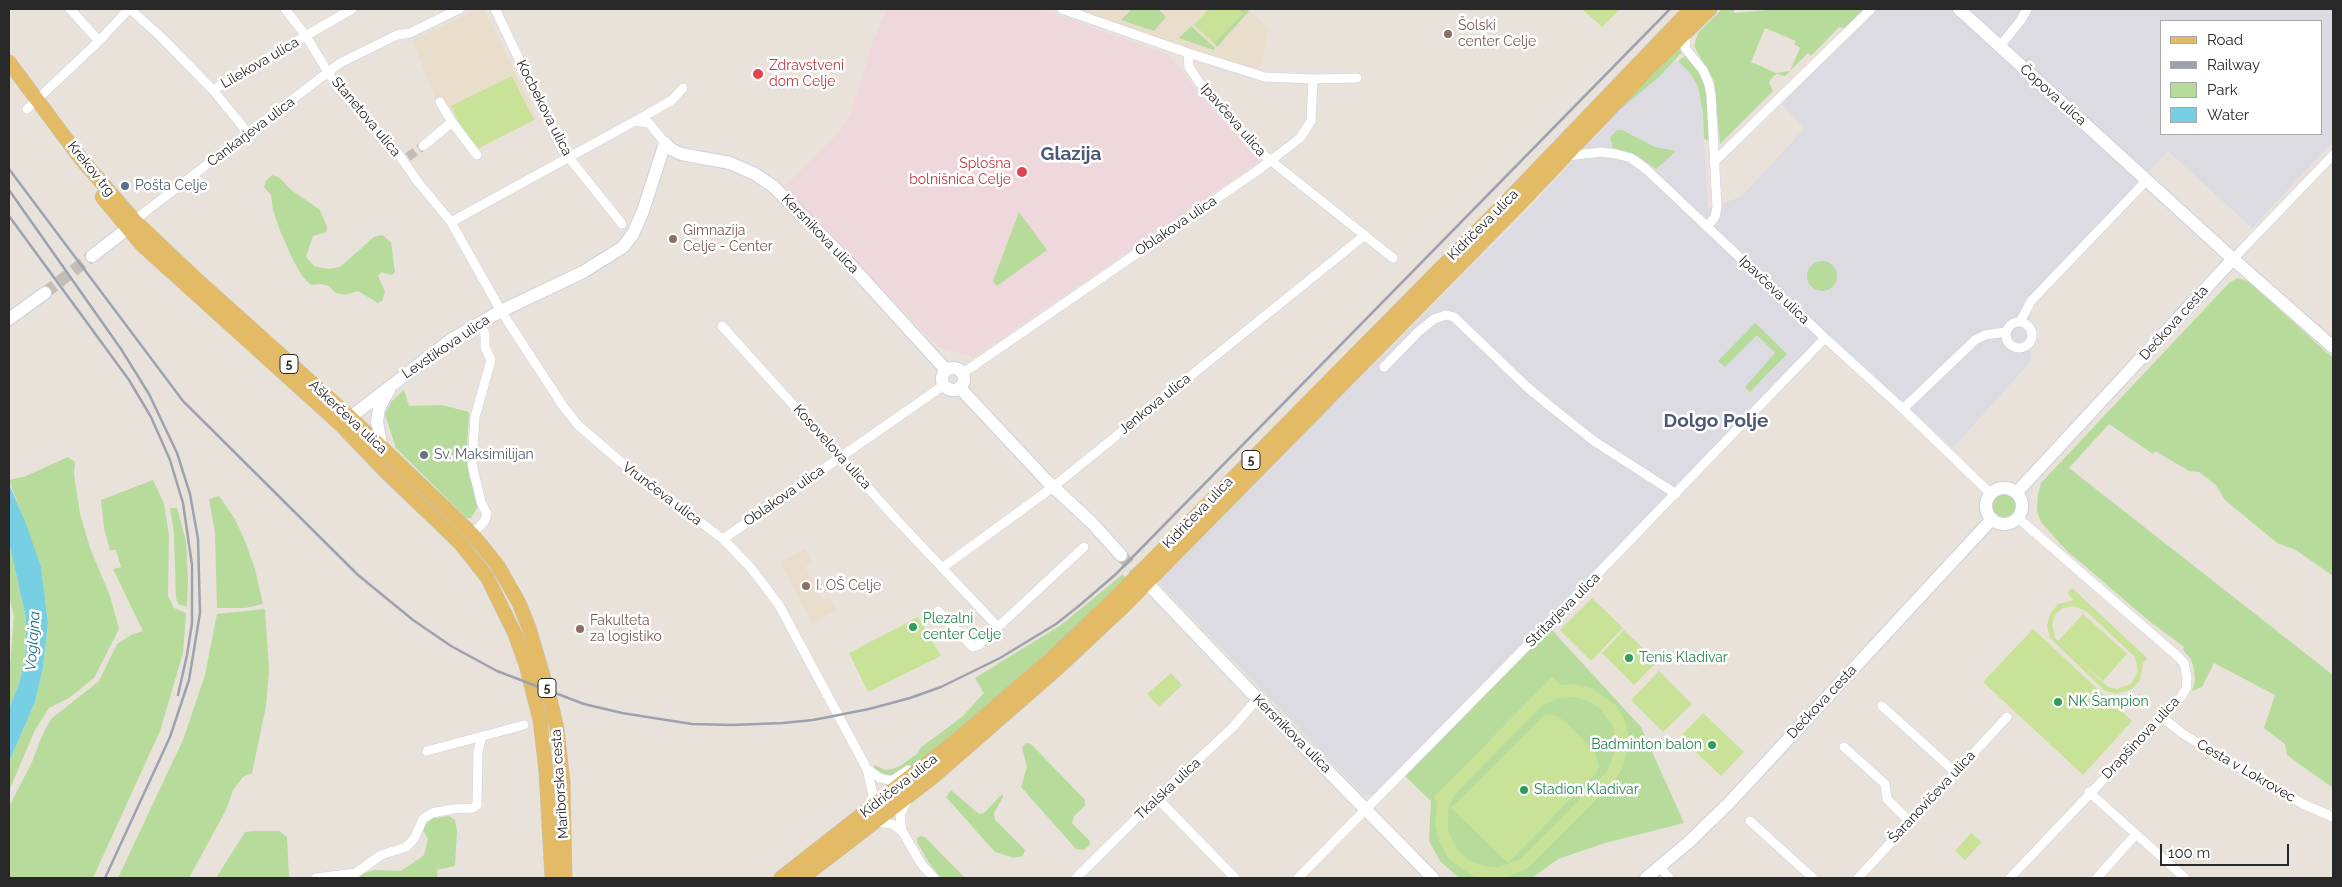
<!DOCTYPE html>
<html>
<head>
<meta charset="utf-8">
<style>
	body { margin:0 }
	#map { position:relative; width:2342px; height:887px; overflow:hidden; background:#e9e2da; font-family:Raleway,sans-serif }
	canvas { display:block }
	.frame { position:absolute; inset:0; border:10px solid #282828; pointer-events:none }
	.legend { position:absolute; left:2160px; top:20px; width:162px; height:115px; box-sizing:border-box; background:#fff; border:1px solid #a9a9a9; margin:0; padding:6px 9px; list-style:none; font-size:15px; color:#282828 }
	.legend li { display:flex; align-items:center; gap:10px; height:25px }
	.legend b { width:25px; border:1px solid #a9a9a9 }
	.scale { position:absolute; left:2160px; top:844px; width:129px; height:22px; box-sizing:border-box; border:2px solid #282828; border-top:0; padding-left:6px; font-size:15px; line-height:18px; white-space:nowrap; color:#282828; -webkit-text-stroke:4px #fff; paint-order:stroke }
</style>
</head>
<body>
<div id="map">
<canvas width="2342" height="887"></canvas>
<div class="frame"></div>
<ul class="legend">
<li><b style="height:6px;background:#e3bb66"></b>Road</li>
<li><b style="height:6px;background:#9ea2b0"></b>Railway</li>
<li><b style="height:14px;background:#b6db9b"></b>Park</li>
<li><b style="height:14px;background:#76cfe3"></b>Water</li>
</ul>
<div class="scale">100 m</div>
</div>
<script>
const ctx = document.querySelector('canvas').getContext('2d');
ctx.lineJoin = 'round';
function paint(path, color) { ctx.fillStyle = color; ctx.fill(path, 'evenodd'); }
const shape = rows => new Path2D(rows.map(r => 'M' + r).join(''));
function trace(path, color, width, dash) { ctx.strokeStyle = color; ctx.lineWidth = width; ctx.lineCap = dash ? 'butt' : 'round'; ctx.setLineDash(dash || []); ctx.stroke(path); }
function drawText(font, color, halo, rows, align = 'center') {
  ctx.font = font + ' Raleway,sans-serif'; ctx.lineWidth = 5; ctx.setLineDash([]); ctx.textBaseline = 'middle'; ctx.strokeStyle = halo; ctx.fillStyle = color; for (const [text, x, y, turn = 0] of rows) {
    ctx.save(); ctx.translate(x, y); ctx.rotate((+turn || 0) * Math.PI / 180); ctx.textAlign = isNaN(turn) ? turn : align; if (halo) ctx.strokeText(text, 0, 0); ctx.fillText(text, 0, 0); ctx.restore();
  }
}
paint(shape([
	[1877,9,2333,9,2333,142,2252,228,2168,151,2030,297,2031,361,1953,448,1829,334,1583,595,1383,797,1362,794,1157,581,1523,215,1617,113,1673,62,1678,61,1690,73,1698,87,1702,106,1708,208,1741,197,1805,128,1781,104],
	[2161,21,2321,21,2321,134,2161,134]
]), '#dcdbe2');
paint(shape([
	[480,9,484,9,537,119,471,153,449,106,440,110,412,40],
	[1073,9,1248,9,1268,28,1261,66,1258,69,1250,68],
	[805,549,812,563,805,567,812,580,819,576,823,584,816,588,823,600,830,597,837,610,812,623,780,562]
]), '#e9ddcb');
paint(shape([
	[887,9,1042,9,1169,55,1213,110,1260,161,974,357,939,347,794,200,788,183,841,130,850,115,874,39]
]), '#efd8db');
paint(shape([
	[1132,9,1158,9,1166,17,1154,31,1121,20],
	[1238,9,1247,9,1249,11,1217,47,1214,43,1243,13],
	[1722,9,1734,9,1734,13,1779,9,1866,9,1848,29,1839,27,1811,56,1808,53,1785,76,1777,74,1773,76,1769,82,1773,91,1720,144,1714,81,1694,46,1698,33],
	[1765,28,1796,41,1794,44,1800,48,1790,71,1776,73,1751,62],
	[1191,26,1215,48,1214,50,1179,38],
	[1680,47,1682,52,1659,77,1616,113,1646,79],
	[1685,56,1700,73,1707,87,1710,136,1707,141,1704,138,1703,114,1698,87,1690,73,1678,61],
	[1617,130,1622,130,1655,147,1676,151,1656,169,1638,156,1613,148,1610,138],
	[272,175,280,178,290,189,320,210,327,227,326,232,313,236,306,257,314,266,328,269,340,267,374,237,382,235,391,242,395,272,392,275,381,272,378,276,385,292,382,301,378,303,358,291,345,295,336,293,329,286,322,284,311,285,302,276,293,260,279,228,273,210,271,195,264,187,266,181],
	[1019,212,1047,250,997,286,993,281],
	'1807 276a15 15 0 1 1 30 0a15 15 0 1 1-30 0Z',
	[2238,278,2248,281,2333,358,2333,576,2296,550,2277,543,2225,500,2216,485,2199,472,2189,471,2155,451,2153,454,2109,424,2069,468,2333,675,2333,788,2287,755,2285,744,2264,728,2275,695,2214,663,2202,687,2192,691,2195,681,2194,669,2191,659,2183,650,2184,647,2148,620,2066,550,2041,522,2037,511,2038,494,2041,483,2230,282],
	[1755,323,1787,354,1750,392,1745,387,1775,353,1757,335,1725,367,1718,361],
	[404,390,409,406,442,405,469,412,467,446,469,477,481,502,471,518,466,518,396,448,385,414,392,401],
	[68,457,75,462,74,474,80,514,90,548,110,596,119,629,94,678,69,698,49,708,35,730,9,791,9,762,35,702,43,668,48,623,41,567,9,480,26,476],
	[153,480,164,503,169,536,168,596,174,608,186,613,183,653,160,731,93,878,9,878,9,807,32,762,42,736,51,719,99,681,117,644,131,635,143,631,113,569,121,567,116,550,110,550,104,528,101,500],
	'1992 505a12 12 0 1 1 24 0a12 12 0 1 1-24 0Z',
	[219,496,235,519,245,541,255,569,263,604,245,608,217,608,215,533,209,499],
	[170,508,177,508,186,541,188,579,187,606,179,605,176,598,174,534],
	[9,542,26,618,26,652,20,681,9,709,9,678,14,616,9,596],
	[1123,574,1126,579,1087,618,992,705,902,773,885,777,873,770,875,765,885,770,892,769,900,766,917,754,920,748,962,717,984,693,975,678,1061,625],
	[265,609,269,670,266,706,252,773,243,777,233,790,226,810,189,878,118,878,183,740,205,675,217,614],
	[1550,628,1641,727,1684,823,1605,843,1558,859,1532,878,1459,878,1440,861,1429,841,1431,801,1404,775],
	[1026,743,1031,744,1085,800,1085,806,1074,816,1072,823,1090,841,1089,846,1083,850,1076,849,1021,787,1027,767,1022,747],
	[951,790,979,814,984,813,1002,794,1003,797,994,813,995,820,1025,850,1023,856,1014,858,995,852,946,797],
	[449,816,455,820,457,831,455,866,437,870,438,878,357,878,360,874,374,870,401,871,410,865,424,855,428,839,423,830,423,825,429,819],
	[252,831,279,831,287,837,289,878,216,878,245,832],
	[921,836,925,837,965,878,941,878,929,863,917,842,917,838]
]), '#b6db9b');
paint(shape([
	[1209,9,1238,9,1243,13,1214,43,1194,25],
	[1582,9,1620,9,1602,27],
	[512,76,534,120,473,151,451,106],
	[2072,588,2147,658,2143,663,2140,680,2132,689,2116,694,2104,690,2050,638,2047,626,2050,614,2058,604,2074,600,2067,593],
	[2073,606,2086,611,2135,657,2138,671,2131,684,2117,689,2108,687,2080,662,2103,681,2127,654,2083,614,2058,641,2055,638,2052,624,2055,614,2063,608],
	[1592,598,1623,628,1591,661,1560,630],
	[918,617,941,656,868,692,849,653],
	[2033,629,2132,721,2083,775,1983,682],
	[1624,630,1657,662,1634,685,1602,653],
	[1659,671,1692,704,1663,732,1631,700],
	[1171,673,1182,685,1159,707,1147,694],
	[1552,677,1560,685,1572,684,1591,688,1615,704,1625,721,1629,740,1623,768,1612,784,1528,868,1505,878,1482,878,1472,876,1449,859,1439,842,1435,823,1438,802,1433,798],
	[1571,697,1586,700,1599,708,1613,726,1616,749,1608,770,1520,859,1499,867,1484,866,1470,861,1458,851,1448,831,1448,808,1455,794,1542,706,1556,699],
	[1703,713,1744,752,1721,776,1680,737],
	[1545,714,1557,716,1568,724,1595,752,1599,766,1597,772,1508,863,1451,808],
	[1971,833,1982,842,1965,860,1955,851]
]), '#c8e298');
paint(shape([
	[9,484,26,524,41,567,48,623,43,668,35,702,9,762,9,709,20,681,26,652,26,618,9,542]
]), '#76cfe3');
trace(shape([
	[408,157,423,146]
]), '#c2bdb6', 9, [9, 4.5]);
trace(shape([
	[45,293,92,256],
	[1121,555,1145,581]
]), '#c2bdb6', 12, [12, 6]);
const street = shape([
	[70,9,99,41],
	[130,9,161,37,213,90,248,133],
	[285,9,306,36,337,87,397,152,418,182,451,222,501,311,563,406,578,425,622,463,723,539,751,568,779,605,867,769,873,795,867,807],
	[495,9,562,149,622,224],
	[1062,9,1188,53],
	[1686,34,1685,48,1703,70,1709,84,1711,95,1717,207,1715,217,1707,227],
	[2000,46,2021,20,2027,9],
	[1313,79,1265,77,1188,53,1189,67,1199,82,1260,152,1393,258],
	[213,90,352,9],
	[440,102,452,122],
	[27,109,99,41,129,9],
	[636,121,672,100,683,88],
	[423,146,452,122,477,155],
	[1567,156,1602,152,1616,154,1631,158,1646,169,1825,338,1903,409,1990,493],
	[1714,162,1871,9],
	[451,222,635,121,649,123,665,143],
	[132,223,145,212,340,63,397,35,410,33,459,9],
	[2233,259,2333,155],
	'2006 335a13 13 0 1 1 26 0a13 13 0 1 1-26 0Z',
	[2020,322,2031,301,2147,180],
	[722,326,897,520,998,627,979,645,973,647,938,611],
	[1384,367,1418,332,1434,319,1446,315,1454,317,1527,387,1551,407,1594,441,1676,494],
	[963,373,1261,168,1300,138,1311,121,1313,79,1357,78],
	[1903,409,1975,340,1985,335,2005,332],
	[472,534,484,522,487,514,481,502,472,464,475,417,491,360,485,347,485,334,479,323],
	[723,539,944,385],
	[942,568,1053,487,1365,235],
	[998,627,1084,547],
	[1882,706,1955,772],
	[2163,718,2183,734,2237,766,2303,804,2333,817],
	[1844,747,1885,784,1887,799,1909,821],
	[427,751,524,725],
	[867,769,880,778,888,780,893,780,908,770],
	[2089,792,2185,878],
	[1157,798,1235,878],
	[907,800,900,815,902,831,922,865,934,878],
	[1750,821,1813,878],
	[875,822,892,824,902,831],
	[1660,867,1669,878],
	[316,878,356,873,381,855,406,847,414,839,423,819,432,813,453,809,473,808,477,805,478,752,482,736],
	[1076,878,1157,798,1234,726,1257,699],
	[1298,878,1584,588,1825,338],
	[1858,878,2007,717],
	[2010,878,2178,701,2186,689,2187,677,2184,663,2175,654,2018,518],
	[2097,878,2136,834]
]);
const secondary = shape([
	[1959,9,2233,259,2333,347],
	[92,256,127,229],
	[9,319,45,293],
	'942 379a11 11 0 1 1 22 0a11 11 0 1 1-22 0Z',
	[960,388,1047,481,1092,523,1121,555],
	[343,423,452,339,501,311,583,272,623,247,633,234,643,211,665,143,671,149,681,154,730,163,755,174,774,187,846,260,946,370],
	[382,449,377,422,379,408,389,390],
	'1986 506a18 18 0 1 1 36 0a18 18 0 1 1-36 0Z',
	[2017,492,2233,259],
	[1152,588,1267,709,1433,878],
	[1646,878,1690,841,1729,803,1992,519]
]);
const primary = shape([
	[9,62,81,159,135,221,194,277,350,417,472,534,498,566,519,603,529,628,550,699,557,729,563,782,565,878],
	[102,197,142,245,341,425,385,471,460,543,487,577,515,634,526,665,540,720,546,771,552,878],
	[781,878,959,738,1051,659,1115,598,1505,203,1691,9],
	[802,878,933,777,1059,667,1123,607,1513,211,1650,67,1710,9]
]);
trace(street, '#cdd1db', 10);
trace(secondary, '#cdd1db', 14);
trace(primary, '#c3c3c3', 15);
trace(street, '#fff', 9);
trace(secondary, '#fff', 12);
trace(primary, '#e3bb66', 14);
trace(shape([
	[9,169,183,401,358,575,413,620,451,646,497,671,584,704,622,713,692,724,732,725,783,723,813,720,869,709,910,698,941,687,1000,658,1056,624,1080,605,1116,574,1670,9],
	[9,190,121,349,149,394,177,453,190,494,198,539,200,613,189,680,170,737,105,878],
	[9,216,129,380,151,417,170,460,183,503,192,565,192,623,187,655,178,695]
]), '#9ea2b0', 2.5);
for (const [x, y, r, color] of [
	[1448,34,5,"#8d6e63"],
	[758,74,6,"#e0444e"],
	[1022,172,6,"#e0444e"],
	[125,186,5,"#5c6f8a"],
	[673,239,5,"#8d6e63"],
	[424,455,5,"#6b7280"],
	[806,586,5,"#8d6e63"],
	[913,627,5,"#2e9e5b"],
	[580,629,5,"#8d6e63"],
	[1629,658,5,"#2e9e5b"],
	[2058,702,5,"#2e9e5b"],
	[1712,745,5,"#2e9e5b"],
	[1524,790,5,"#2e9e5b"]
]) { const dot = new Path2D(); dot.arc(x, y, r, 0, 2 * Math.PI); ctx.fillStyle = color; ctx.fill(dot); trace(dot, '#fff', 2); }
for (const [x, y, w] of [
	[289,364,18],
	[1251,460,18],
	[547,688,18]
]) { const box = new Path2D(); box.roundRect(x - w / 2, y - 9.5, w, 19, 4); ctx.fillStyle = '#fff'; ctx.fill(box); trace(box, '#282828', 1); }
drawText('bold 12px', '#282828', null, [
	["5",289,364],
	["5",1251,460],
	["5",547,688]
]);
drawText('14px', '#785e54', '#fff', [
	["Šolski",1458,26],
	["center Celje",1458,42],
	["Gimnazija",683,231],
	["Celje - Center",683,247],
	["I. OŠ Celje",816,586],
	["Fakulteta",590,621],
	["za logistiko",590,637]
], 'left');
drawText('14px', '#282828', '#fff', [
	["Lilekova ulica",260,63,-30],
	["Čopova ulica",2053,95,42],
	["Kocbekova ulica",544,108,63],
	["Stanetova ulica",366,117,50],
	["Ipavčeva ulica",1233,120,49],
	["Cankarjeva ulica",251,132,-37],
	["Krekov trg",91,169,51],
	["Kidričeva ulica",1483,225,-45],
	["Oblakova ulica",1176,226,-34],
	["Kersnikova ulica",820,234,46],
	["Ipavčeva ulica",1774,290,44],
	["Dečkova cesta",2174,323,-48],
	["Levstikova ulica",446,347,-34],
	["Jenkova ulica",1155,404,-39],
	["Aškerčeva ulica",348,417,43],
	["Kosovelova ulica",832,447,48],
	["Vrunčeva ulica",662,494,37],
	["Oblakova ulica",784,496,-35],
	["Kidričeva ulica",1198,513,-46],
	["Stritarjeva ulica",1563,610,-45],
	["Dečkova cesta",1822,702,-47],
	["Kersnikova ulica",1292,734,45],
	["Drapšinova ulica",2141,738,-47],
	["Cesta v Lokrovec",2246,771,30],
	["Mariborska cesta",560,784,-94],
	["Kidričeva ulica",899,786,-38],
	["Tkalska ulica",1168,789,-43],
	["Šaranovičeva ulica",1932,797,-47]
]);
drawText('14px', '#be3a42', '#fff', [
	["Zdravstveni",769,66],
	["dom Celje",769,82],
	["Splošna",1011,164,"right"],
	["bolnišnica Celje",1011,180,"right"]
], 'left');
drawText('14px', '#4e5e75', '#fff', [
	["Pošta Celje",135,186]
], 'left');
drawText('14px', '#5b616d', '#fff', [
	["Sv. Maksimilijan",434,455]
], 'left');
drawText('14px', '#27864d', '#fff', [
	["Plezalni",923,619],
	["center Celje",923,635],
	["Tenis Kladivar",1639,658],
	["NK Šampion",2068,702],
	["Badminton balon",1702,745,"right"],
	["Stadion Kladivar",1534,790]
], 'left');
drawText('italic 15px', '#196d8b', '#fff', [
	["Voglajna",33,641,-86]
]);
drawText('bold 19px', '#4d5774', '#fff', [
	["Glazija",1071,154],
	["Dolgo Polje",1716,421]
]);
</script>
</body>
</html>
